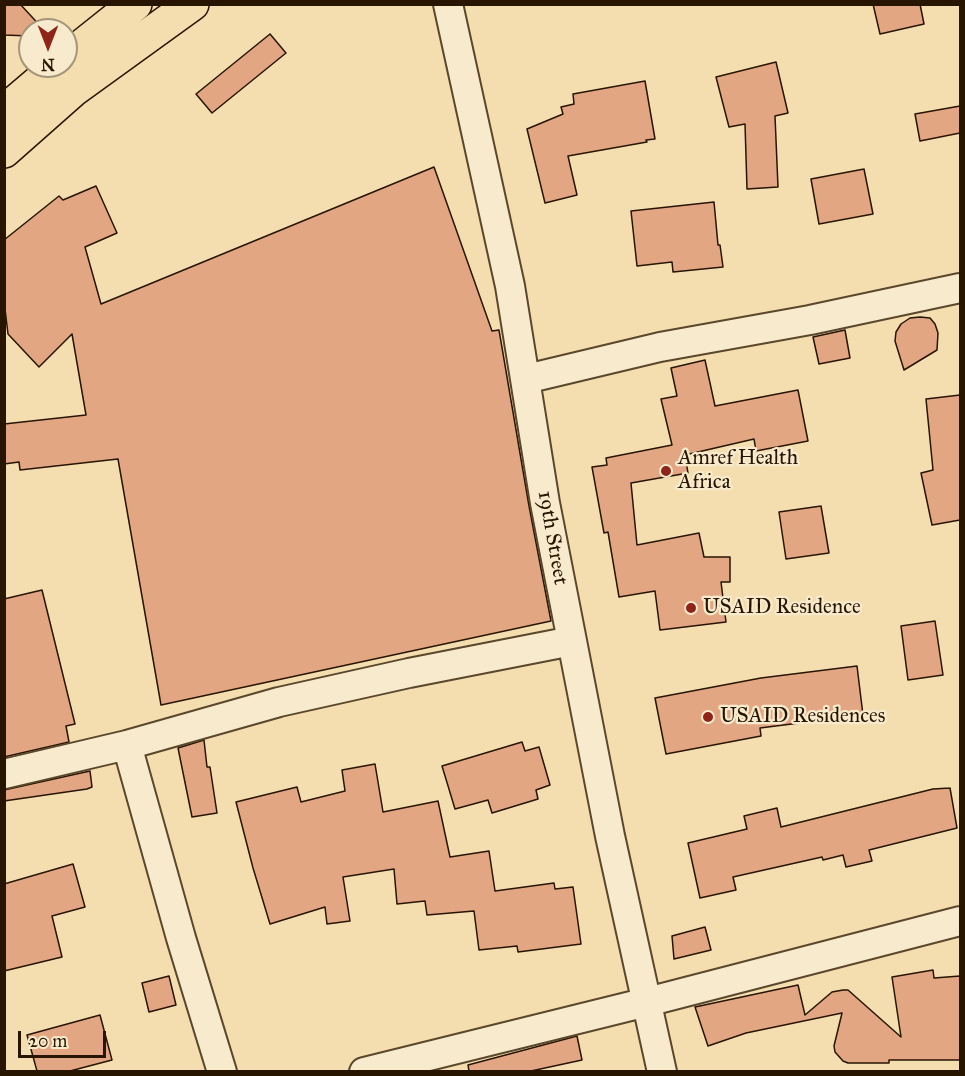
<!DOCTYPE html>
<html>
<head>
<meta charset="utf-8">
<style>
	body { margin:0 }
	#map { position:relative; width:965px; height:1076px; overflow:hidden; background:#f4deb0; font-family:"IM FELL Great Primer",serif }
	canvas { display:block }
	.frame { position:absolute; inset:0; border:6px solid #271500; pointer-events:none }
	.north { position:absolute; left:18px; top:18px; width:60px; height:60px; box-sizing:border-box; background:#f8eacc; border:2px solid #a4957a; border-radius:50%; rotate:180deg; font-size:16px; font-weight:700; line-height:24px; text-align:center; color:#271500 }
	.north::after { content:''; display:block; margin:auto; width:21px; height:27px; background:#8f2418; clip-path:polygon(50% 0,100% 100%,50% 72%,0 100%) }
	.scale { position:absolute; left:18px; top:1031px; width:88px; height:27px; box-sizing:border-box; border:3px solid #271500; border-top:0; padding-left:8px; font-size:18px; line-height:21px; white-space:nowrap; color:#271500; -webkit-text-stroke:4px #f8eacc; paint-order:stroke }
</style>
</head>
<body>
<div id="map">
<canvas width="965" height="1076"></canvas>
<div class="frame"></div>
<div class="north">N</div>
<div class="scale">20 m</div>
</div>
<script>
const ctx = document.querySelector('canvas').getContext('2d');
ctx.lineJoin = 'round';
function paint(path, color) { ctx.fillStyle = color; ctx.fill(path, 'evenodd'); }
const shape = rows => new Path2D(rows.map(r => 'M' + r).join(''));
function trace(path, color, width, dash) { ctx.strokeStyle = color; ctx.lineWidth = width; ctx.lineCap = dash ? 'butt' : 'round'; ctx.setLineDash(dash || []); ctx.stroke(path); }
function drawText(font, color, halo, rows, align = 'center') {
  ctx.font = font + ' "IM FELL Great Primer",serif'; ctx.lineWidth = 4.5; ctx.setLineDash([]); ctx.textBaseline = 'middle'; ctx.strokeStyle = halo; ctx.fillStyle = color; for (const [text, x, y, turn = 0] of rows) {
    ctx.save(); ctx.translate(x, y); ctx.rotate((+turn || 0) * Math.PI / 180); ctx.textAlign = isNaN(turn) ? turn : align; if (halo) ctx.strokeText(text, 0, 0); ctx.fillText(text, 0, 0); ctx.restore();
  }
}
const building = shape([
	[4,4,20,4,44,30,30,30,30,36,4,35,4,4],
	[873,4,920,4,924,24,880,34,873,4],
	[270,34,286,53,212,113,196,94,270,34],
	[776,62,788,113,775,116,778,187,747,189,745,124,729,127,716,77,776,62],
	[645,81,655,139,646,140,647,142,568,156,577,195,545,203,527,129,563,114,561,107,574,104,573,94,645,81],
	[960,106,960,133,920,141,915,114,960,106],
	[434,167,492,331,499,330,529,506,551,621,161,705,118,459,20,470,19,462,4,464,4,424,86,415,72,334,39,367,8,334,4,301,4,240,59,196,63,200,96,186,117,233,85,247,101,304,434,167],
	[864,169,873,214,819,224,811,179,864,169],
	[714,202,718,245,720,245,723,267,673,272,672,262,637,266,631,211,714,202],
	[920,317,930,318,935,324,938,333,937,350,904,370,895,341,896,332,901,324,910,318,920,317],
	[845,330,850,358,819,364,813,337,845,330],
	[705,360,715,406,798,390,808,441,756,451,754,439,685,455,688,473,631,483,637,545,699,533,704,557,730,557,730,582,721,582,726,622,660,630,655,591,619,597,608,532,604,533,592,467,607,465,606,458,672,445,661,399,677,396,671,368,705,360],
	[960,395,960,520,932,525,921,473,933,470,926,399,960,395],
	[821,506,829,553,786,559,779,512,821,506],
	[42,590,75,724,66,726,69,742,4,757,4,599,42,590],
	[935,621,943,675,908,680,901,626,935,621],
	[857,666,863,715,760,728,761,736,666,754,655,698,761,678,857,666],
	[204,740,207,767,210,767,217,813,192,817,178,748,204,740],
	[522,742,525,751,539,747,550,785,536,790,538,799,492,813,488,800,455,809,442,766,522,742],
	[375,764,383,812,438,801,450,857,489,851,495,891,554,883,555,889,573,887,581,944,518,952,517,946,479,950,474,911,427,915,425,901,397,904,394,869,343,877,350,921,327,924,325,907,270,924,253,868,236,802,297,787,301,802,345,791,342,770,375,764],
	[90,771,92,787,87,789,4,801,4,790,90,771],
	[950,788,957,828,869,850,872,861,846,867,843,855,823,860,822,857,733,877,736,890,700,898,688,843,747,829,744,816,777,808,781,827,933,789,950,788],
	[73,864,85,907,52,916,62,957,4,971,4,884,73,864],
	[705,927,711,950,674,959,672,936,705,927],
	[933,970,934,978,960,976,960,1060,889,1060,889,1063,848,1063,843,1061,835,1052,834,1046,842,1013,746,1033,708,1046,695,1007,798,985,805,1015,832,992,843,990,848,990,901,1037,892,977,933,970],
	[169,976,176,1005,149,1012,142,983,169,976],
	[100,1015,112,1060,70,1071,37,1071,27,1035,100,1015],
	[577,1036,582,1060,531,1071,469,1071,468,1065,577,1036]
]);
paint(building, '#e3a683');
trace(building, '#271500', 1.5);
const minor = shape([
	[448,4,510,286,545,503,572,641,610,836,662,1072],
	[526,379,660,347,810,320,960,288],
	[127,745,181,938,222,1072],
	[4,774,127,745,279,702,409,673,572,641],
	[364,1072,647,1002,960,921]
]);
const primary = shape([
	[66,59,135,4],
	[4,112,58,66],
	[4,151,73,90,192,4]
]);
trace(minor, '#5a472c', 32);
trace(primary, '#271500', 36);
trace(minor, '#f8eacc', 28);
trace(primary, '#f4deb0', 33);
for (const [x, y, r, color] of [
	[666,471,6,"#8f2418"],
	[691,608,6,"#8f2418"],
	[708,717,6,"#8f2418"]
]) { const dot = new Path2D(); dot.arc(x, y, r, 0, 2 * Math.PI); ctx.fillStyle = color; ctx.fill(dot); trace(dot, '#f8eacc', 2); }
drawText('21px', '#271500', '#f8eacc', [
	["Amref Health",678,459],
	["Africa",678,483],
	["USAID Residence",703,608],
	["USAID Residences",720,717]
], 'left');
drawText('21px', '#271500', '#f8eacc', [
	["19th Street",552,538,80]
]);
</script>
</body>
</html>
